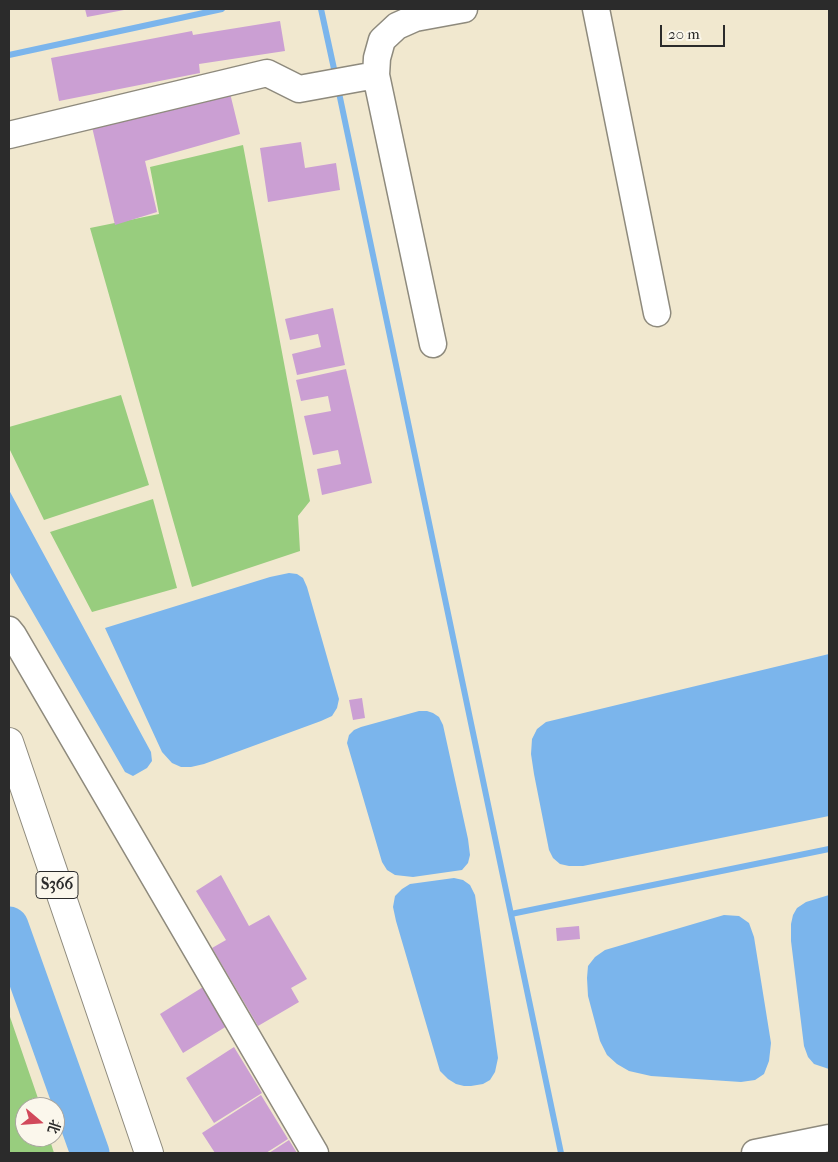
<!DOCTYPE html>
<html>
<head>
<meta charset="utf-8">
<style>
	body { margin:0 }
	#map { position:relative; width:838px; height:1162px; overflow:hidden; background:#f1e8cf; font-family:"IM FELL French Canon","Noto Serif SC",serif }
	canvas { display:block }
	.frame { position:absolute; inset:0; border:10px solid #2b2b2b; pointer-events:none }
	.north { position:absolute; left:15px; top:1097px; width:50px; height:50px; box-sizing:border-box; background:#fbf7ec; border:1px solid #a8a59f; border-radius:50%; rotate:108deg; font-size:14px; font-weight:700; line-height:20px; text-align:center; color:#2b2b2b }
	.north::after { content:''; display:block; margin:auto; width:18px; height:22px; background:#d1495b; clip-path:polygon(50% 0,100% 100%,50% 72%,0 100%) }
	.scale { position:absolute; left:660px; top:25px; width:65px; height:22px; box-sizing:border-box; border:2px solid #2b2b2b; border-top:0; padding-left:6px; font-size:15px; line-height:18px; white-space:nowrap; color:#2b2b2b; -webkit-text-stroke:4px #fbf7ec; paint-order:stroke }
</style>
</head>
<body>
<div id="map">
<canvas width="838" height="1162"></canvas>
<div class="frame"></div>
<div class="north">北</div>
<div class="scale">20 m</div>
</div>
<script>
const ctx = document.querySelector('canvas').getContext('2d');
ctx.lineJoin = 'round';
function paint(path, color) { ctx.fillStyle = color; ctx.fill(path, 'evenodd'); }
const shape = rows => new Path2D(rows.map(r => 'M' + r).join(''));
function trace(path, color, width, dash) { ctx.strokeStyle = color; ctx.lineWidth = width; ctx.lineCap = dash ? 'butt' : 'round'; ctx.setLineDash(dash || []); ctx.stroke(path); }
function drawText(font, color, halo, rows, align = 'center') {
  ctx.font = font + ' "IM FELL French Canon",serif'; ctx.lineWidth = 4; ctx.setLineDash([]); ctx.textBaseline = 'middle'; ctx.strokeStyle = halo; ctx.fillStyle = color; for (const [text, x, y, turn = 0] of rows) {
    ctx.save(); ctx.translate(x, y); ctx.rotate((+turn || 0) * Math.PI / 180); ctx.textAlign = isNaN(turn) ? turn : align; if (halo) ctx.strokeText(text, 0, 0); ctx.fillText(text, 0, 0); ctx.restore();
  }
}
paint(shape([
	[243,145,310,501,298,516,300,551,192,587,90,228,159,214,150,167],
	[121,395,149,485,44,520,9,448,9,427],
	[153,499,177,588,92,612,50,532],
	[9,1014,41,1107,25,1107,25,1137,49,1137,54,1153,9,1153]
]), '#98cd7e');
paint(shape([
	[9,490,151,752,152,761,147,768,133,776,125,772,9,571],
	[289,573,297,574,303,578,307,587,339,699,337,708,332,716,321,721,204,764,191,767,181,767,172,763,162,752,105,628,270,577],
	[829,654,829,816,583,866,569,866,560,864,553,858,549,850,534,774,531,754,532,739,537,729,546,722],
	[419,711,427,711,433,713,439,717,443,725,468,839,470,855,468,863,462,870,413,877,395,875,387,870,382,862,347,743,349,735,354,730,361,727],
	[454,878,463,880,470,885,475,895,498,1058,495,1072,490,1080,483,1084,471,1086,464,1086,456,1084,448,1079,440,1071,396,921,393,907,395,896,402,889,410,884],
	[829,895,829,1069,814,1064,808,1057,804,1046,791,941,791,924,793,915,797,908,806,902],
	[724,915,739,916,749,923,754,937,771,1043,769,1061,764,1074,755,1080,741,1082,651,1076,629,1071,617,1064,607,1055,600,1041,588,996,587,978,588,966,595,957,605,950]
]), '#7bb5ec');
trace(shape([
	[321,9,336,78],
	[9,55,222,9],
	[338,88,561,1153],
	[511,914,829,849]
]), '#7bb5ec', 6);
trace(shape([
	[9,926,90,1153]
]), '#7bb5ec', 39);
paint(shape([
	[85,9,124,9,124,10,87,17],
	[280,21,285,51,199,64,200,73,59,101,51,58,192,31,193,35],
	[229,89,240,134,145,161,157,212,115,225,92,127],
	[301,142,305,168,336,163,340,190,268,202,260,148],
	[333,308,345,365,297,375,292,354,321,347,318,334,290,340,285,319],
	[346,369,372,483,322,495,317,469,341,464,338,450,313,455,304,416,331,411,328,396,301,401,296,380],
	[362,698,365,718,353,720,349,700],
	[221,875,249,926,269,915,307,979,291,988,299,1002,258,1026,212,948,226,940,196,891],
	[579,926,580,939,557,941,556,928],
	[203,987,227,1026,183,1053,160,1014],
	[234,1047,262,1093,214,1123,186,1078],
	[261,1095,288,1139,266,1153,215,1153,202,1133],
	[289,1140,297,1153,269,1153]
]), '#cb9fd3');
const minor = shape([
	[596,9,657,313],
	[9,135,267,73,299,89,376,75],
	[433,344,376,75,377,58,382,40,397,26,415,18,464,9],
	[9,630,13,635,315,1153],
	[755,1153,829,1138]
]);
const major = shape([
	[9,742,149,1153]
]);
trace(minor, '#8e8a7d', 29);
trace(major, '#8e8a7d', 30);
trace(minor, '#fff', 26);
trace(major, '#fff', 28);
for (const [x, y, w] of [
	[57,885,42]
]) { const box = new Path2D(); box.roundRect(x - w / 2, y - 13.5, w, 27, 4); ctx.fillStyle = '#fbf7ec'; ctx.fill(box); trace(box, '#2b2b2b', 1); }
drawText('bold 16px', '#2b2b2b', null, [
	["S366",57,885]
]);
</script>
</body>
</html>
